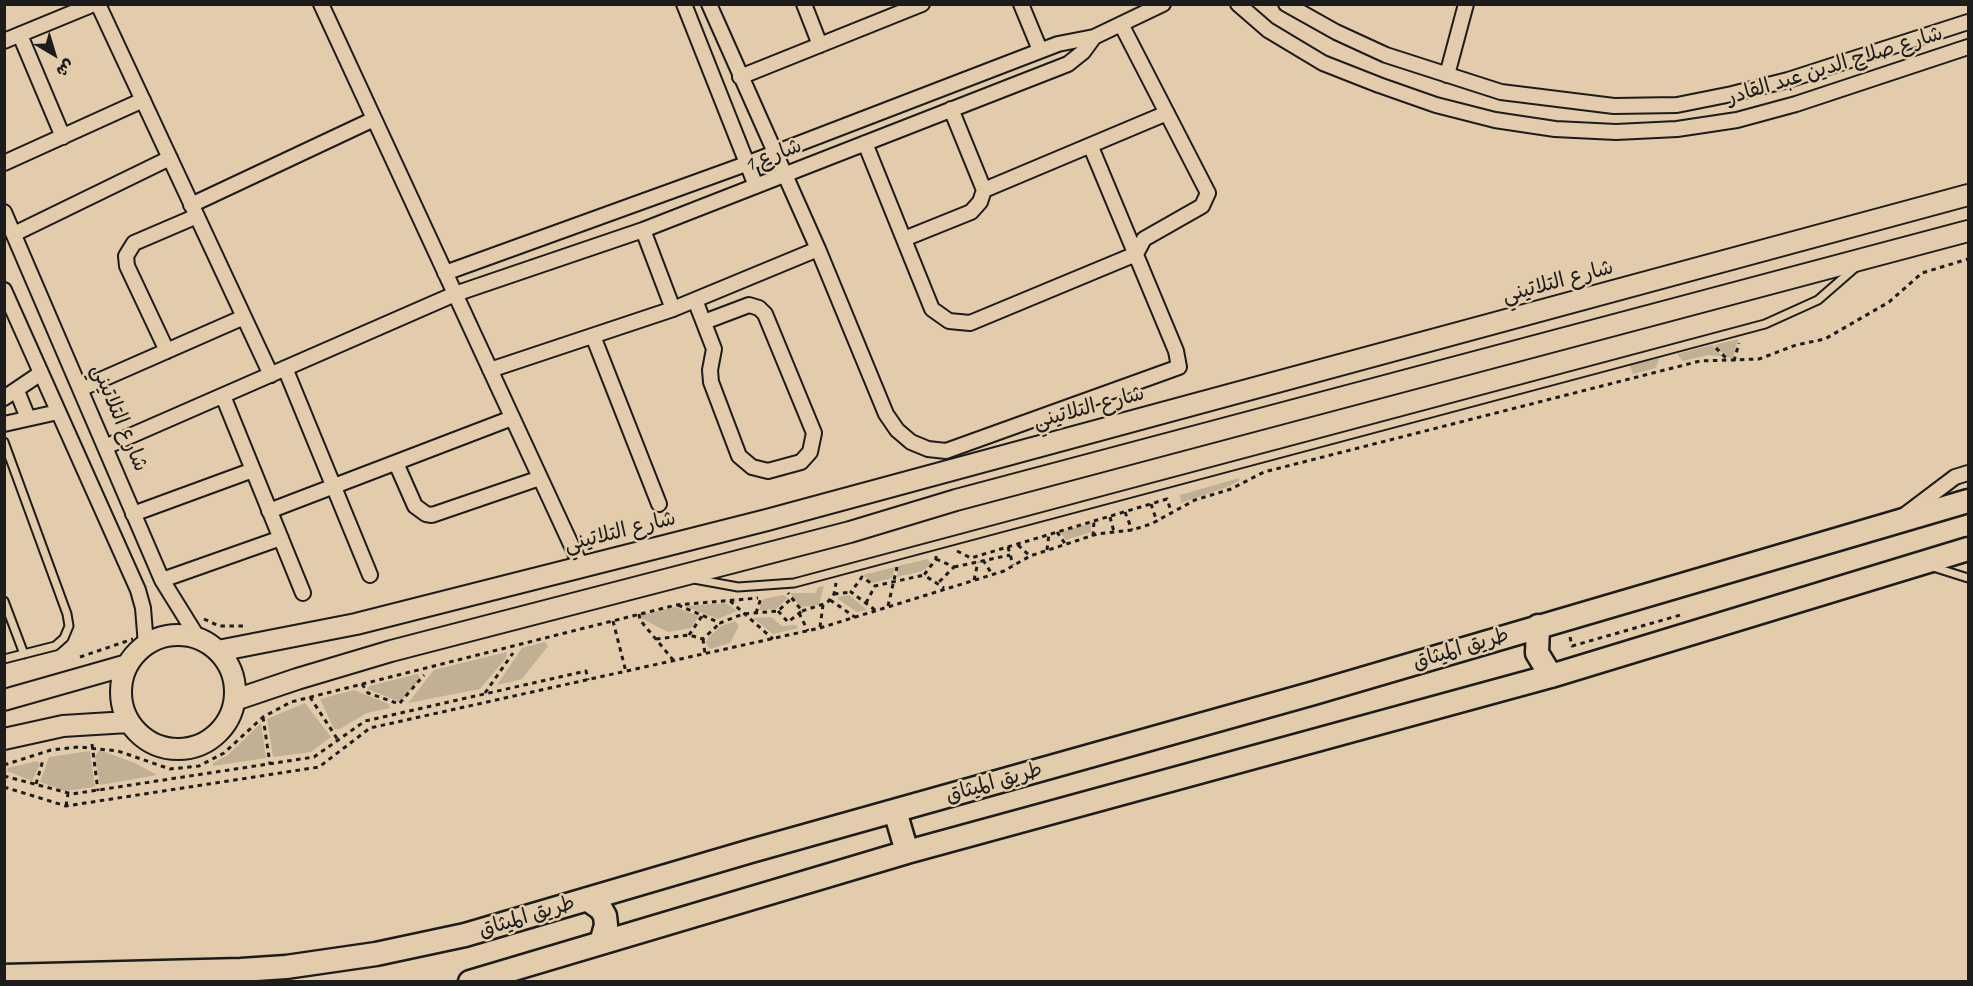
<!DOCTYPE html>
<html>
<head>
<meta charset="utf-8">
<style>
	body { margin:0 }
	#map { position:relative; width:1973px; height:986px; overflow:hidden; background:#e2ccab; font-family:Caveat,"Playpen Sans Arabic",sans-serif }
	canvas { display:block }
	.frame { position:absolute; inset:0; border:6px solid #1c1c1c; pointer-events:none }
	.north { position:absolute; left:24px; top:24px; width:60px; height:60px; -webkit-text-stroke:4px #e2ccab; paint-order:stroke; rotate:142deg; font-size:16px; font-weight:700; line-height:24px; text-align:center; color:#1c1c1c }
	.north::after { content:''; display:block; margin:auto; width:21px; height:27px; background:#1c1c1c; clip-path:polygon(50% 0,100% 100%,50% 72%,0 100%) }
</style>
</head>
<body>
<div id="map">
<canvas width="1973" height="986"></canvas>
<div class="frame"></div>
<div class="north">ش</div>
</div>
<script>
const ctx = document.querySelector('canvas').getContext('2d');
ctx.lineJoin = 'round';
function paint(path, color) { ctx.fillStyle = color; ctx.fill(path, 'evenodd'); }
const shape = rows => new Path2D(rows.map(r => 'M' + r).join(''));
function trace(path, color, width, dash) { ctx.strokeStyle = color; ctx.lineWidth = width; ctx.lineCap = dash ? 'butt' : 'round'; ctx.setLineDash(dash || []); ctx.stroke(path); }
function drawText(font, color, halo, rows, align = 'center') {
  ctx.font = font + ' Caveat,"Playpen Sans Arabic",sans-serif'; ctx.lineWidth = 5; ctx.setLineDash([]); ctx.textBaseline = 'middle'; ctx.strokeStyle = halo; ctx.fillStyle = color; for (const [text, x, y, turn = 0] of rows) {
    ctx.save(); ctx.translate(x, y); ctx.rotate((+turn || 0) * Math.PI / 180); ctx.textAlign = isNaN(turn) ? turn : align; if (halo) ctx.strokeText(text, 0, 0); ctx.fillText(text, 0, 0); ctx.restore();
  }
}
paint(shape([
	[1738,339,1733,358,1726,357,1714,345],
	[1712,345,1722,356,1708,355,1683,361,1677,354],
	[1659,358,1656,368,1633,374,1630,365],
	[1239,478,1239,481,1227,487,1181,503,1180,495],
	[1091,523,1091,532,1066,540,1060,532],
	[928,559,931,565,922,571,897,577,898,566],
	[895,567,892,578,872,583,863,575],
	[824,586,819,605,800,607,790,593,815,593,818,587],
	[783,595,788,598,776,609,759,610,763,599],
	[849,595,867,610,857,612,838,599,838,597],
	[726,603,737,611,718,619,685,606],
	[675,607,699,616,691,628,668,632,641,618,641,615],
	[771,617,782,626,796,625,798,628,773,634,753,618],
	[735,621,739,626,730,643,710,649,706,643,708,638,721,626],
	[545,642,548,646,522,679,497,685,522,648],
	[507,652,506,658,480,689,408,703,434,670],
	[418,674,420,679,400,702,367,689,369,686],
	[354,690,389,704,390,708,367,713,340,729,334,729,320,699],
	[305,703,331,737,311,752,273,757,267,719],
	[261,723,266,758,213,766,213,763,228,755],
	[99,750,135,763,157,775,100,785,95,757],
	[90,751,95,787,65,791,40,782,49,757],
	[37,761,40,764,32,781,7,771,8,768]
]), '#c1b093');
const lane = shape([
	[4,442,67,614,69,626,64,638,55,646,4,659],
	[1933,567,1968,578],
	[694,579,738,587,794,583,1765,324,1818,300,1857,266],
	[4,601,24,654]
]);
const street = shape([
	[98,4,271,375],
	[321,4,581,566],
	[684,4,756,186],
	[709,4,818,249,886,414,897,430,911,442,928,449,946,451,1179,367,1176,351,1091,147],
	[804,4,820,45],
	[1021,4,1040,50],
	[1238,4,1268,30,1323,63,1379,85,1436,105,1495,120,1555,129,1616,132,1677,129,1737,120,1796,104,1968,47],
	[1286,4,1336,32,1386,55,1501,92,1614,106,1677,105,1732,94,1788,80,1968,22],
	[20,35,63,137],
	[4,41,94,4],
	[1447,75,1466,4],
	[740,77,922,4],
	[865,143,932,309,949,321,970,323,1136,254,1144,239,1202,206,1208,193,1121,24],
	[4,163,143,100],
	[984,190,1167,113],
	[191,205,374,119],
	[4,212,162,580,198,638],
	[643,230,673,309],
	[14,234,170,158],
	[904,239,971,212,980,202,984,190,951,109],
	[445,273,746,164,1058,44,1094,37,1163,4],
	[4,290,138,590,143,608,146,645],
	[695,300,714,349,710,370,711,382,739,456,752,467,768,471,801,462,810,452,814,433,765,314,759,308,749,305,704,322],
	[593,336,659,504],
	[167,351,127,266,126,256,134,243,197,216],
	[285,368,370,575],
	[490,370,673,309,818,249],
	[80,389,244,317],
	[17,391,28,418],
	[223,396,303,593],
	[4,398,41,373],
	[4,424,58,412],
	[105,447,455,294,643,230,1068,64,1083,52,1094,37],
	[396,463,415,506,426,514,432,515,540,478],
	[269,511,512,418],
	[133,514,253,470],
	[1906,514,1955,477,1968,473],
	[162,580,281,538]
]);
const secondary = shape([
	'121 692a57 57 0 1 1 114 0a57 57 0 1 1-114 0Z',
	[218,651,356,624,767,520,1968,195],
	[4,700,127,665],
	[235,700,297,679,391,651,850,532,956,500,1968,231],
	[4,739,63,726,128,722]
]);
const primary = shape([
	[1538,626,1537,653,1551,676],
	[895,811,907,852],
	[587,899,601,909,605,916,606,925,601,943],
	[4,976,241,970,286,967,376,954,465,935,751,851,1314,693,1968,501],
	[470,982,907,852,1551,676,1968,549]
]);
trace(lane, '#1c1c1c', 11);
trace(street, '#1c1c1c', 18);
trace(secondary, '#1c1c1c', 24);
trace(primary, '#1c1c1c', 27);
trace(shape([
	[1716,348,1728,360],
	[1734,361,1739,343],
	[1151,504,1157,522],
	[1125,512,1132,530],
	[1110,517,1114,532],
	[1057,532,1066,545],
	[1093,536,1094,521],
	[1018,545,1030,556],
	[1008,547,1013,565],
	[1047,550,1049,534],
	[957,551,971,558,1167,499,1172,514],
	[936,556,936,559,924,575,944,588],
	[936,559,954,567,937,584],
	[983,560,992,574],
	[954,567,1010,555],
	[974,580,978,562],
	[834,594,851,592],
	[830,600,855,617],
	[730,601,773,639],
	[866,603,875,586,924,575],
	[678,605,720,623,743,614,778,611,792,598],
	[888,606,897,567],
	[875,610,851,592,862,577,875,586],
	[778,611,788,622,802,611,788,593],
	[802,611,827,603,834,594,836,583],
	[756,613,761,598],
	[799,613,808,631],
	[639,614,640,620,674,661],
	[204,619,219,626,245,626],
	[613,621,626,672],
	[820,627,823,605],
	[689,635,702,616],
	[1570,637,1572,646,1684,614],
	[656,639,689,635,703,639,720,623],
	[703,639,705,654],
	[80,657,133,639],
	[362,684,368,693,399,704,424,675],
	[485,693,513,653],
	[310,697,338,740],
	[263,717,270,764],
	[92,744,98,791],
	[4,765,51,750,79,747,118,751,170,769,199,766,224,753,263,717,291,702,676,605,758,598],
	[4,776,72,794,314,757,365,721,586,671,588,680],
	[36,784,43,760],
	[4,787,66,806,319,767,370,728,820,628,1004,571,1030,556,1097,534,1132,530,1151,524,1195,500,1231,489,1264,472,1700,361,1759,359,1796,345,1825,339,1889,302,1922,273,1968,259],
	[66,806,68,794]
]), '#1c1c1c', 3, [4.5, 4.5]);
trace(lane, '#e2ccab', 7);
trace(street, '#e2ccab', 14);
trace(secondary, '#e2ccab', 20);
trace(primary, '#e2ccab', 22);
drawText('21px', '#1c1c1c', '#e2ccab', [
	["شارع صلاح الدين عبد القادر",1835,66,-17],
	["شارع 1",773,156,-21],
	["شارع التلاتيني",1558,282,-15],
	["شارع التلاتيني",1089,408,-15],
	["شارع التلاتيني",119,418,67],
	["شارع التلاتيني",620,532,-14],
	["طريق الميثاق",1461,649,-17],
	["طريق الميثاق",994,783,-16],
	["طريق الميثاق",527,917,-17]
]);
</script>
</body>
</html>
